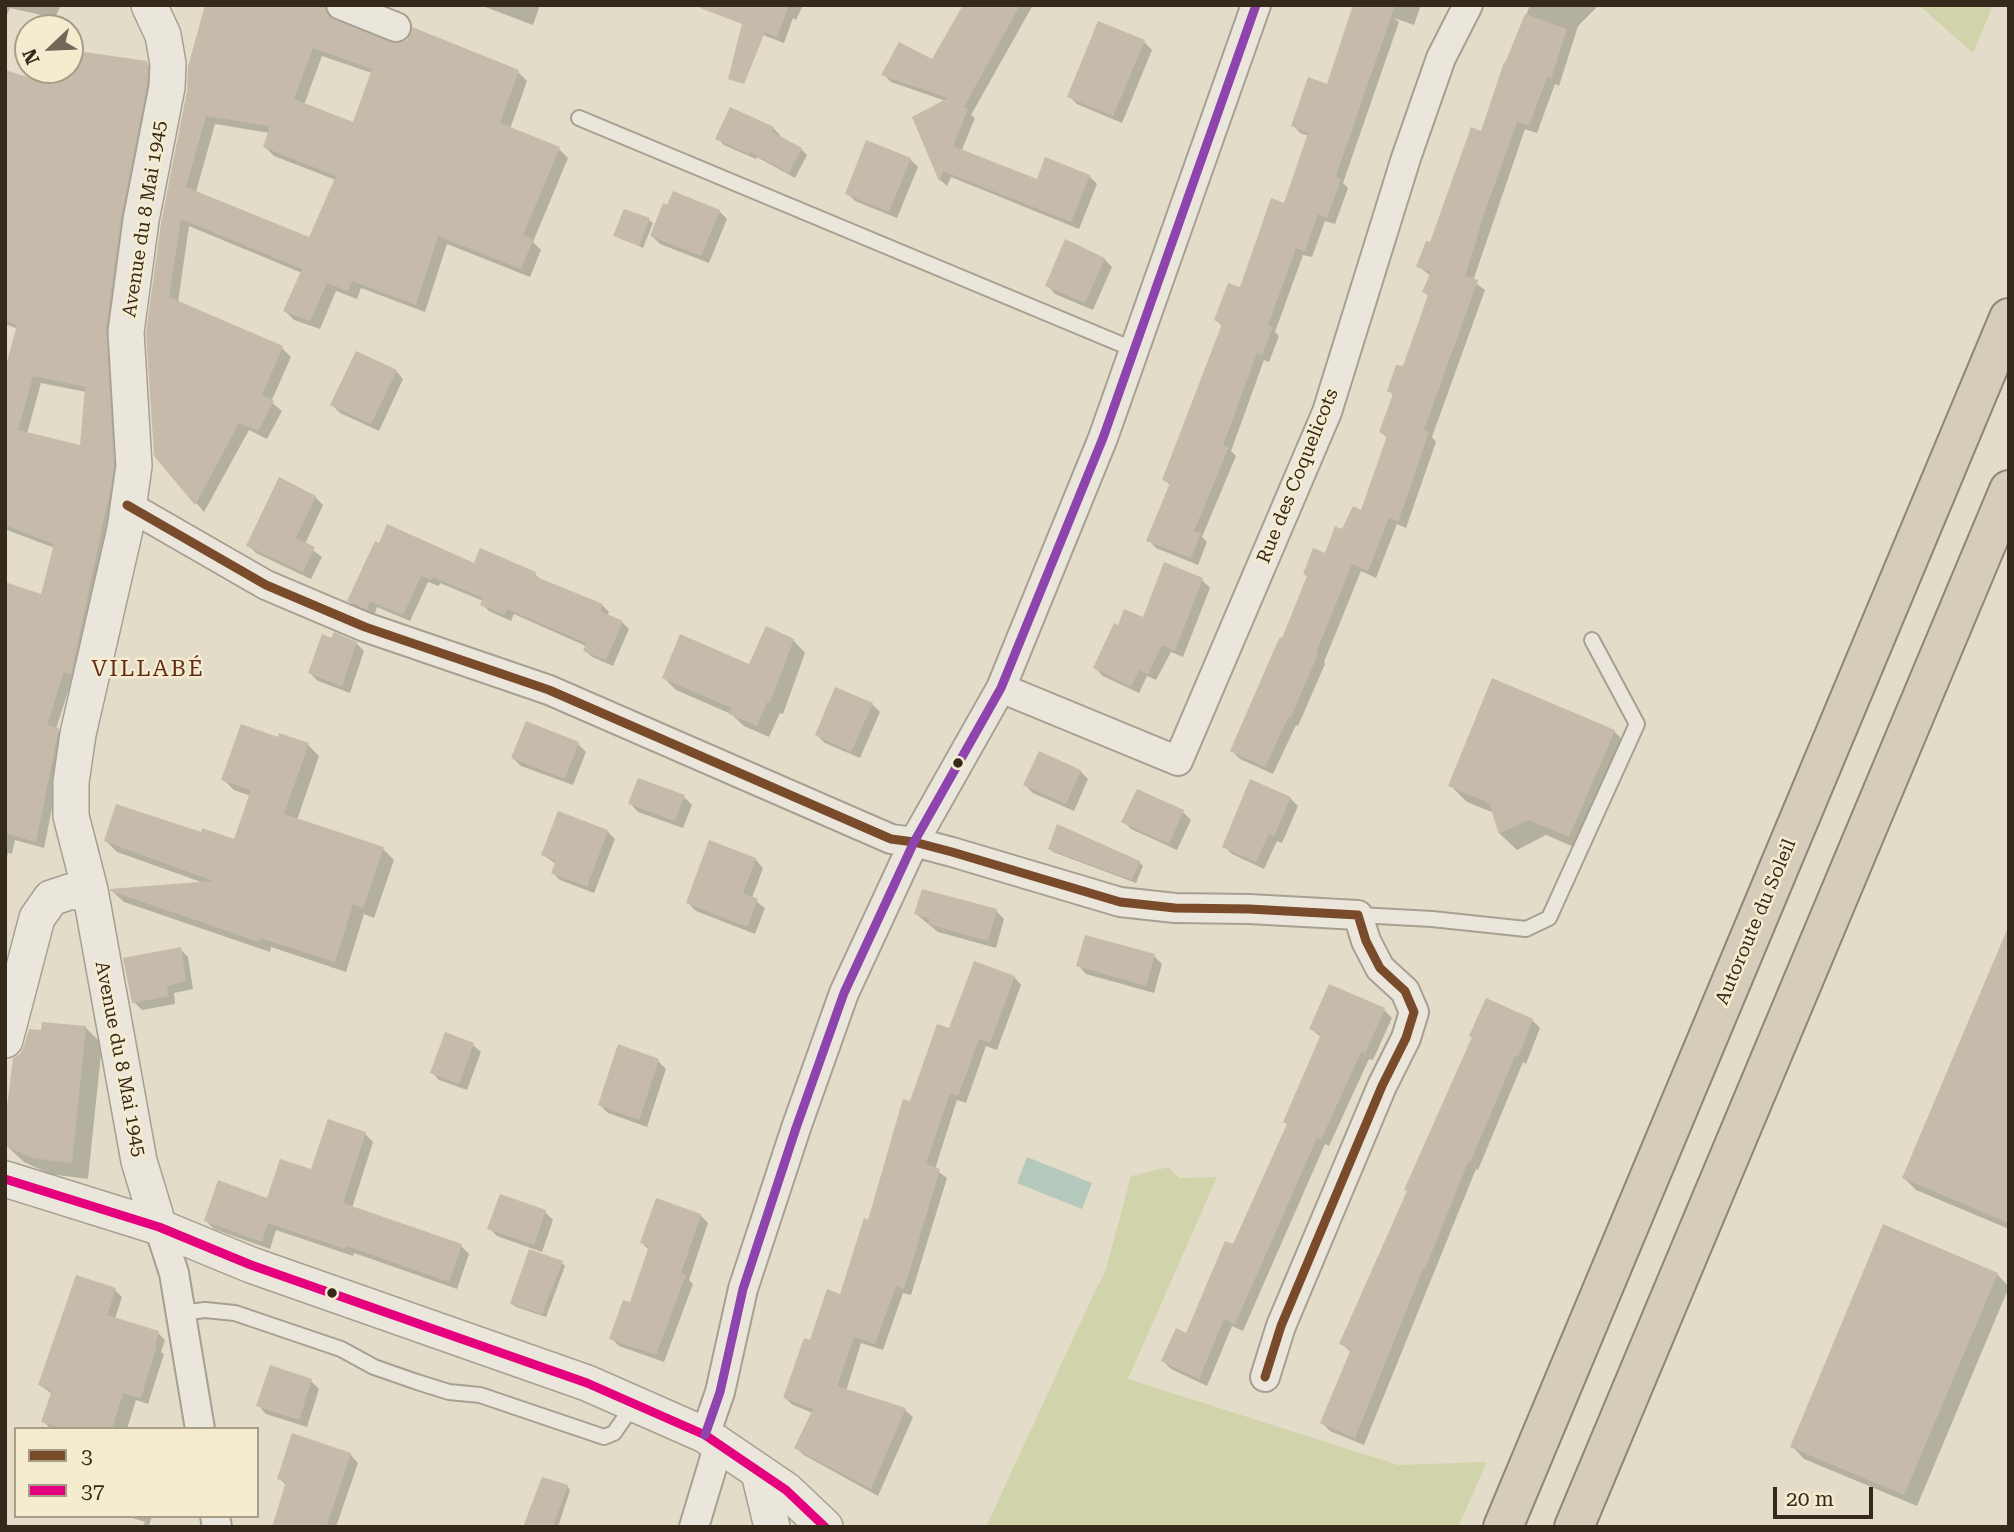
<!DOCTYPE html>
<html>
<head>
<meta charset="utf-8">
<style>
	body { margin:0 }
	#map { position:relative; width:2014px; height:1532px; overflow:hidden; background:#e2dcc8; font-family:"Roboto Serif",serif }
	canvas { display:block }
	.frame { position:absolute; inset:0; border:7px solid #35291c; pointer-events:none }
	.legend { position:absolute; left:14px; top:1427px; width:245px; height:91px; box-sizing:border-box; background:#f5ebce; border:2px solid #a89d87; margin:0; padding:9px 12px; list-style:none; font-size:21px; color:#35291c }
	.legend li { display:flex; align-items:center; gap:14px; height:35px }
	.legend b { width:35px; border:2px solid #a89d87 }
	.north { position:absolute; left:14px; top:14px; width:70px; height:70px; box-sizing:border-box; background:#f5ebce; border:2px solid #a89d87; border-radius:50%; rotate:247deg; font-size:19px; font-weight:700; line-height:28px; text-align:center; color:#35291c }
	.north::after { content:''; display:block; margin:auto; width:24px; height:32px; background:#726858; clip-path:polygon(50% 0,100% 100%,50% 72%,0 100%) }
	.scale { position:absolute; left:1773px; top:1487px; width:100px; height:32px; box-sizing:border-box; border:4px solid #35291c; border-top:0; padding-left:9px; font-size:21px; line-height:24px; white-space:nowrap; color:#35291c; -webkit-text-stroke:5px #f5ebce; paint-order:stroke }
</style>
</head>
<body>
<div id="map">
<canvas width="2014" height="1532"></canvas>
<div class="frame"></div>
<ul class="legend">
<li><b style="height:9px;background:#7a4b2a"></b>3</li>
<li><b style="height:9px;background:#e5007d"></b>37</li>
</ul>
<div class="north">N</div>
<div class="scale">20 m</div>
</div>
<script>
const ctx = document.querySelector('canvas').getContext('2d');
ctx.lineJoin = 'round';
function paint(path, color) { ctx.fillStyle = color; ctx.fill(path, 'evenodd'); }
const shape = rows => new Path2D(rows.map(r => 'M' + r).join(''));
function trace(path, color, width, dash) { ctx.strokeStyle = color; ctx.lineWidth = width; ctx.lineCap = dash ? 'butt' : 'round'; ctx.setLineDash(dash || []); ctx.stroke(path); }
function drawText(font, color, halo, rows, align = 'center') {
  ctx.font = font + ' "Roboto Serif",serif'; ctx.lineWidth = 5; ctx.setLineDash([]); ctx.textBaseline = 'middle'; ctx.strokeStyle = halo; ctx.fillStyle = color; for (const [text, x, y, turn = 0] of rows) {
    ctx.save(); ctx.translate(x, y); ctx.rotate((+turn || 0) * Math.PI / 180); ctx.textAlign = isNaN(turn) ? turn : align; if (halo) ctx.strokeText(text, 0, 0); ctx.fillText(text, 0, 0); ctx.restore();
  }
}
paint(shape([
	[1919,5,1993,5,1973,53],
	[1169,1167,1179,1178,1217,1177,1128,1379,1398,1465,1487,1462,1458,1527,986,1527,1097,1287,1105,1273,1131,1176]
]), '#d1d3ab');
paint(shape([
	[1027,1157,1092,1183,1082,1209,1017,1183]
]), '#b5c8bc');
paint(shape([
	[5,5,61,5,55,18,10,8,5,20],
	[480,5,540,5,533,25],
	[752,5,803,5,796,20,793,18,784,43,750,30],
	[965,5,1033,5,971,115,975,118,961,152,1038,181,1089,176,1097,184,1079,229,951,177,947,186,940,180,914,118,946,101,891,82,883,74,933,61],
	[1373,5,1421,5,1414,25,1394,18,1399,22,1343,183,1348,188,1335,224,1325,221,1312,257,1303,255,1275,332,1279,336,1269,362,1264,360,1231,451,1236,456,1202,537,1207,542,1198,565,1156,548,1148,540,1171,486,1165,480,1223,327,1216,320,1241,289,1285,205,1309,136,1300,133,1293,125,1328,87],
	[1530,5,1599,5,1578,26,1559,86,1555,84,1537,133,1525,129,1473,281,1485,290,1432,437,1436,442,1406,528,1397,524,1376,578,1361,571,1324,662,1325,664,1298,726,1296,725,1273,774,1240,759,1232,751,1326,555,1343,531,1362,512,1388,439,1381,432,1394,396,1389,390,1404,368,1429,297,1424,292,1431,276,1418,266,1431,245,1482,133],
	[326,12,334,20,390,44,518,72,527,81,510,129,559,149,568,158,533,242,541,250,530,277,447,244,425,312,361,288,357,299,336,291,320,329,294,320,285,311,302,273,189,226,178,302,282,348,291,357,271,402,282,411,267,439,249,430,204,512,155,455,163,224,189,91],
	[322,56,372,73,354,124,304,105],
	[215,124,270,133,265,147,274,156,336,180,309,239,196,192],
	[1144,42,1152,50,1122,123,1077,104,1069,96],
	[70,52,146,63,155,71,121,474,79,681,72,679,56,729,66,738,44,848,15,840,12,854,8,853,6,861,5,745,55,548,7,530,5,536,5,375,18,329,5,324,5,203,51,87,55,70,70,70],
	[41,383,86,392,82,447,27,434],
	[773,128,780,135,778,138,801,149,807,155,795,178,757,157,756,159,724,145,718,139],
	[910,159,918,167,897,218,855,201,847,193],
	[719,211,727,219,709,263,660,244,652,236],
	[649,220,653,223,643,248,615,235],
	[1104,259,1112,267,1093,310,1055,294,1047,285],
	[396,371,403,379,379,431,340,413,332,405],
	[315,497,323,505,305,544,322,557,311,579,256,553,248,545],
	[375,543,475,565,535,574,542,581,602,605,609,612,607,616,622,622,629,629,613,666,592,657,585,650,586,646,514,614,511,621,489,611,482,604,483,601,440,583,439,586,428,582,410,621,377,607,374,616,356,608,349,601],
	[1202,580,1210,588,1183,657,1171,652,1156,680,1147,676,1139,693,1103,676,1095,668,1119,628,1144,619],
	[793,640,805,653,783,714,780,713,769,737,744,726,731,714,676,690,664,678,750,667],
	[356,643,364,651,350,693,318,681,310,673],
	[872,704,880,712,860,758,825,743,817,735],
	[1614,731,1630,748,1586,852,1546,835,1517,850,1500,834,1494,813,1467,802,1450,785],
	[279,739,308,745,319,756,297,820,383,849,394,860,374,918,364,914,346,972,271,947,270,952,124,902,112,891,204,883,117,852,106,841,202,834,235,841,251,796,234,790,223,779],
	[578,744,586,752,573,785,521,766,513,758],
	[1040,753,1080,771,1088,779,1074,811,1033,793,1025,785],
	[1251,781,1290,798,1298,806,1282,843,1277,841,1264,869,1232,854,1224,846],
	[1138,791,1183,812,1191,820,1177,850,1131,829,1123,821],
	[684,797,692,805,683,828,638,812,630,803],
	[607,831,615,839,594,893,560,880,553,873,556,864,543,855],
	[1050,849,1139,862,1143,866,1136,883,1053,852],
	[755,859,763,868,752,898,765,908,755,934,696,911,688,903],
	[996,911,1004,919,996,948,938,932,916,914],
	[2009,929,2009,1229,1916,1190,1904,1178],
	[180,949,188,957,193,989,174,993,175,1004,142,1010,134,1002],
	[1154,956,1162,964,1154,993,1086,974,1078,965],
	[1014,977,1021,985,997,1050,986,1046,966,1103,957,1100,935,1169,947,1178,911,1295,903,1293,883,1350,861,1343,846,1391,905,1410,913,1417,878,1496,804,1455,796,1448,813,1413,793,1405,785,1398,811,1342,841,1296,911,1103,950,1031],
	[1384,1010,1392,1018,1373,1060,1369,1059,1329,1146,1325,1144,1243,1331,1232,1326,1207,1386,1171,1369,1163,1361,1187,1335,1234,1246,1288,1125,1321,1037,1311,1029],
	[1532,1020,1540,1028,1526,1064,1523,1062,1478,1170,1476,1169,1364,1445,1330,1431,1322,1423,1351,1352,1341,1343],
	[86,1028,102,1044,88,1179,50,1174,24,1162,7,1146],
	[473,1045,481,1052,467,1090,439,1080,432,1072],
	[658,1061,666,1069,647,1127,608,1113,600,1105],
	[365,1134,373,1142,352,1208,461,1246,469,1254,457,1289,354,1253,353,1256,276,1230,270,1249,214,1229,206,1221,268,1200],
	[545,1212,553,1220,542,1252,497,1236,489,1228],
	[700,1215,708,1223,689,1280,693,1284,664,1362,619,1346,611,1338,631,1305,649,1250,642,1243],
	[562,1263,565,1266,546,1317,516,1307,512,1304],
	[1997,1274,2009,1287,1917,1506,1804,1459,1792,1446],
	[115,1290,122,1297,115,1319,158,1333,165,1340,161,1352,164,1354,148,1404,136,1400,127,1429,51,1429,43,1421,52,1394,40,1385],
	[311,1381,319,1389,307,1427,266,1414,258,1405],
	[350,1454,358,1463,336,1527,276,1527,287,1486,279,1478],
	[567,1486,570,1490,558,1527,533,1527],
	[126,1516,152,1516,149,1526,153,1527,143,1527,145,1522]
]), '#0003');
paint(shape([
	[205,5,325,5,328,15,335,20,398,43,407,40,412,27,519,70,500,123,560,147,523,235,533,240,521,269,438,236,416,305,352,281,348,291,327,283,310,321,283,311,302,269,181,219,169,297,283,346,262,395,274,401,258,431,239,423,195,505,154,456,146,333,161,223,187,91,188,67],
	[313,48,372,69,353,122,294,99],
	[206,116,270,126,263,147,336,176,309,237,186,187],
	[700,5,789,5,777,37,765,32,744,84,728,79,742,24,700,8],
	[963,5,1020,5,964,107,968,109,953,146,1037,179,1045,157,1090,175,1071,222,943,171,939,181,912,117,948,98,881,75,899,42,932,59],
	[1353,5,1395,5,1336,176,1341,179,1327,218,1318,214,1305,251,1296,248,1268,325,1273,327,1262,355,1257,353,1223,445,1229,447,1194,531,1201,533,1191,558,1146,541,1170,483,1162,480,1222,324,1214,320,1228,283,1240,287,1271,198,1284,203,1308,133,1291,126,1308,77,1327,84],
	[1525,14,1567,29,1551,79,1547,77,1529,126,1517,122,1485,211,1465,276,1478,280,1424,430,1429,432,1398,522,1389,518,1368,571,1352,564,1316,653,1318,654,1290,719,1288,718,1265,767,1230,751,1274,650,1280,637,1282,638,1307,576,1303,574,1313,548,1325,553,1335,526,1342,529,1353,506,1361,510,1387,436,1379,432,1393,394,1387,391,1396,365,1403,366,1428,295,1422,292,1431,272,1416,267,1426,241,1430,242,1471,127,1481,131,1504,62,1505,63],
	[1098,21,1145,40,1113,116,1067,97],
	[70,50,147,61,148,65,147,85,121,217,106,329,114,465,111,486,71,674,64,672,47,725,59,728,36,842,5,833,5,582,41,594,54,544,5,525,5,369,17,325,5,320,5,70,50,84,53,70,70,70],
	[33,376,85,387,80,445,18,430],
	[730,107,774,127,772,132,802,148,789,173,750,152,749,154,715,139],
	[866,140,911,158,889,212,845,194],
	[673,191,720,210,701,256,650,236,663,203,667,205],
	[624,209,650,218,639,246,613,236],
	[1065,239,1105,258,1085,303,1045,286],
	[356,351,397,370,371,424,330,405],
	[279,477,316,496,296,538,315,547,303,572,246,546],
	[387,524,474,563,480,548,536,572,534,576,603,604,600,611,623,621,606,660,583,651,586,643,507,609,504,615,480,605,483,598,433,577,431,580,421,576,403,615,370,601,367,610,347,601,375,541,379,543],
	[1164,562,1203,578,1175,651,1162,645,1148,674,1139,670,1131,687,1093,668,1114,623,1118,625,1124,609,1143,617],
	[766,626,794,639,770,703,767,702,757,726,729,714,732,708,662,678,680,634,749,664],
	[334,632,357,642,342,686,308,673,322,634,331,638],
	[1492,678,1615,730,1569,837,1528,820,1499,834,1489,803,1448,786],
	[835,687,873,703,851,752,815,735],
	[526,721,579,742,565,779,511,758],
	[241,724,278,737,279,733,309,743,284,814,384,847,363,908,353,904,335,962,260,938,259,942,111,891,110,889,213,881,104,841,116,804,201,832,202,828,234,839,251,790,221,780],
	[1039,751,1081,770,1066,804,1023,785],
	[638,778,685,795,675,821,628,804],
	[1250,779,1291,797,1274,836,1269,834,1256,862,1222,847],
	[1137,789,1184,810,1169,844,1121,822],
	[558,811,608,830,587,887,551,873,556,861,541,855],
	[1057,824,1140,861,1132,880,1048,849],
	[709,840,756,858,743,893,758,899,747,927,686,903],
	[922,889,997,909,988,941,928,924,930,919,914,914],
	[2009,925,2009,1223,1902,1178],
	[1085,935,1155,954,1146,986,1076,966],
	[181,947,186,981,167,986,168,996,132,1003,123,958],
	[974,961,1015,976,990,1043,979,1039,958,1096,950,1093,926,1164,940,1169,904,1289,896,1286,875,1344,854,1337,837,1386,906,1408,871,1489,794,1448,813,1409,783,1398,804,1338,810,1340,827,1289,840,1294,864,1218,868,1220,903,1099,910,1101,937,1024,949,1028],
	[1329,984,1385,1008,1365,1054,1361,1052,1321,1140,1317,1138,1235,1324,1224,1319,1199,1379,1161,1361,1176,1328,1186,1333,1225,1241,1233,1244,1287,1124,1283,1122,1321,1034,1309,1029],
	[1486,998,1533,1019,1518,1057,1515,1056,1470,1163,1468,1162,1425,1269,1423,1269,1355,1438,1320,1423,1351,1349,1339,1344,1407,1191,1404,1190,1472,1037,1469,1036],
	[42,1022,86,1026,72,1163,32,1158,6,1146,5,1123,13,1058,20,1054,24,1046,29,1029,41,1030],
	[445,1032,474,1043,459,1084,430,1073],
	[618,1044,659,1059,639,1120,598,1105],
	[328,1119,366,1132,343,1203,462,1244,449,1282,347,1246,345,1249,268,1223,262,1242,204,1221,218,1180,267,1198,280,1159,311,1169],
	[500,1194,546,1210,534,1245,487,1229],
	[656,1198,701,1214,681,1273,686,1275,656,1355,609,1339,623,1300,630,1302,649,1246,640,1243],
	[1883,1224,1998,1273,1904,1495,1790,1447],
	[529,1249,563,1261,542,1314,510,1304],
	[76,1275,116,1288,107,1315,159,1331,155,1345,157,1345,141,1398,123,1393,112,1429,64,1429,41,1422,52,1390,38,1385],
	[270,1365,312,1379,299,1420,256,1406],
	[292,1433,351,1453,326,1527,272,1527,286,1482,277,1479],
	[542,1477,568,1485,553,1527,523,1527]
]), '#c6baaa');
const service = shape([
	[579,118,1135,350],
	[1358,915,1432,919,1526,929,1549,918,1637,724,1592,640],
	[180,1313,205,1310,235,1313,341,1349,374,1367,417,1382,449,1392,480,1395,604,1437,614,1433,634,1404]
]);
const minor = shape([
	[341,5,396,27],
	[127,505,266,585,365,627,549,690,891,839,914,842,952,852,1120,902,1175,908,1249,909,1358,915,1366,941,1380,968,1405,991,1414,1012,1406,1038,1382,1086,1281,1326,1265,1377],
	[1001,688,1178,761,1327,412,1406,158,1441,58,1468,5],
	[159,1227,174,1273,200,1429],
	[705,1435,720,1392,743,1289,796,1128,844,993,914,842,1001,688,1103,438,1256,5],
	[215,1516,217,1527],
	[694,1527,719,1444]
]);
const tertiary = shape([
	[149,5,163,35,168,64,167,87,141,220,126,332,134,466,125,529,78,734,71,782,71,816,90,890,139,1161,159,1227],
	[5,1040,37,918,51,898,69,892,90,890],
	[5,1179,159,1227,251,1265,587,1383,705,1435,786,1490,825,1527],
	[759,1473,772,1527]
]);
const motorway = shape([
	[1503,1527,2009,318],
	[1574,1527,2009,490]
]);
trace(service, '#a7a092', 18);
trace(minor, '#a7a092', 32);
trace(tertiary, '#a7a092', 38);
trace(motorway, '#8c8679', 42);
trace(service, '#eae6db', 14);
trace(minor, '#eae6db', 28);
trace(tertiary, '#eae6db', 35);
trace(motorway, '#d5ccba', 38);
trace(shape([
	[127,505,266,585,365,627,549,690,891,839,914,842,952,852,1120,902,1175,908,1249,909,1358,915,1366,941,1380,968,1405,991,1414,1012,1406,1038,1382,1086,1281,1326,1265,1377]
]), '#7a4b2a', 9);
trace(shape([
	[5,1179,159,1227,251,1265,587,1383,705,1435,786,1490,825,1527]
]), '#e5007d', 9);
trace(shape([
	[705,1435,720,1392,743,1289,796,1128,844,993,914,842,1001,688,1103,438,1256,5]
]), '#8e44ad', 9);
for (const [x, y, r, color] of [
	[958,763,6,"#35291c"],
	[332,1293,6,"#35291c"]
]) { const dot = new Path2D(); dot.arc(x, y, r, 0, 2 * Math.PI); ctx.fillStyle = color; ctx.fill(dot); trace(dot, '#f5ebce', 2.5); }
drawText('19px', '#35291c', '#f5ebce', [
	["Avenue du 8 Mai 1945",145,219,-81],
	["Rue des Coquelicots",1298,476,-68],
	["Autoroute du Soleil",1756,922,-67],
	["Avenue du 8 Mai 1945",120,1059,79]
]);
ctx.letterSpacing = '2px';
drawText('23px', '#612c1b', '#f5ebce', [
	["VILLABÉ",148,669]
]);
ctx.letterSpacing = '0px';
</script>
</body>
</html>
